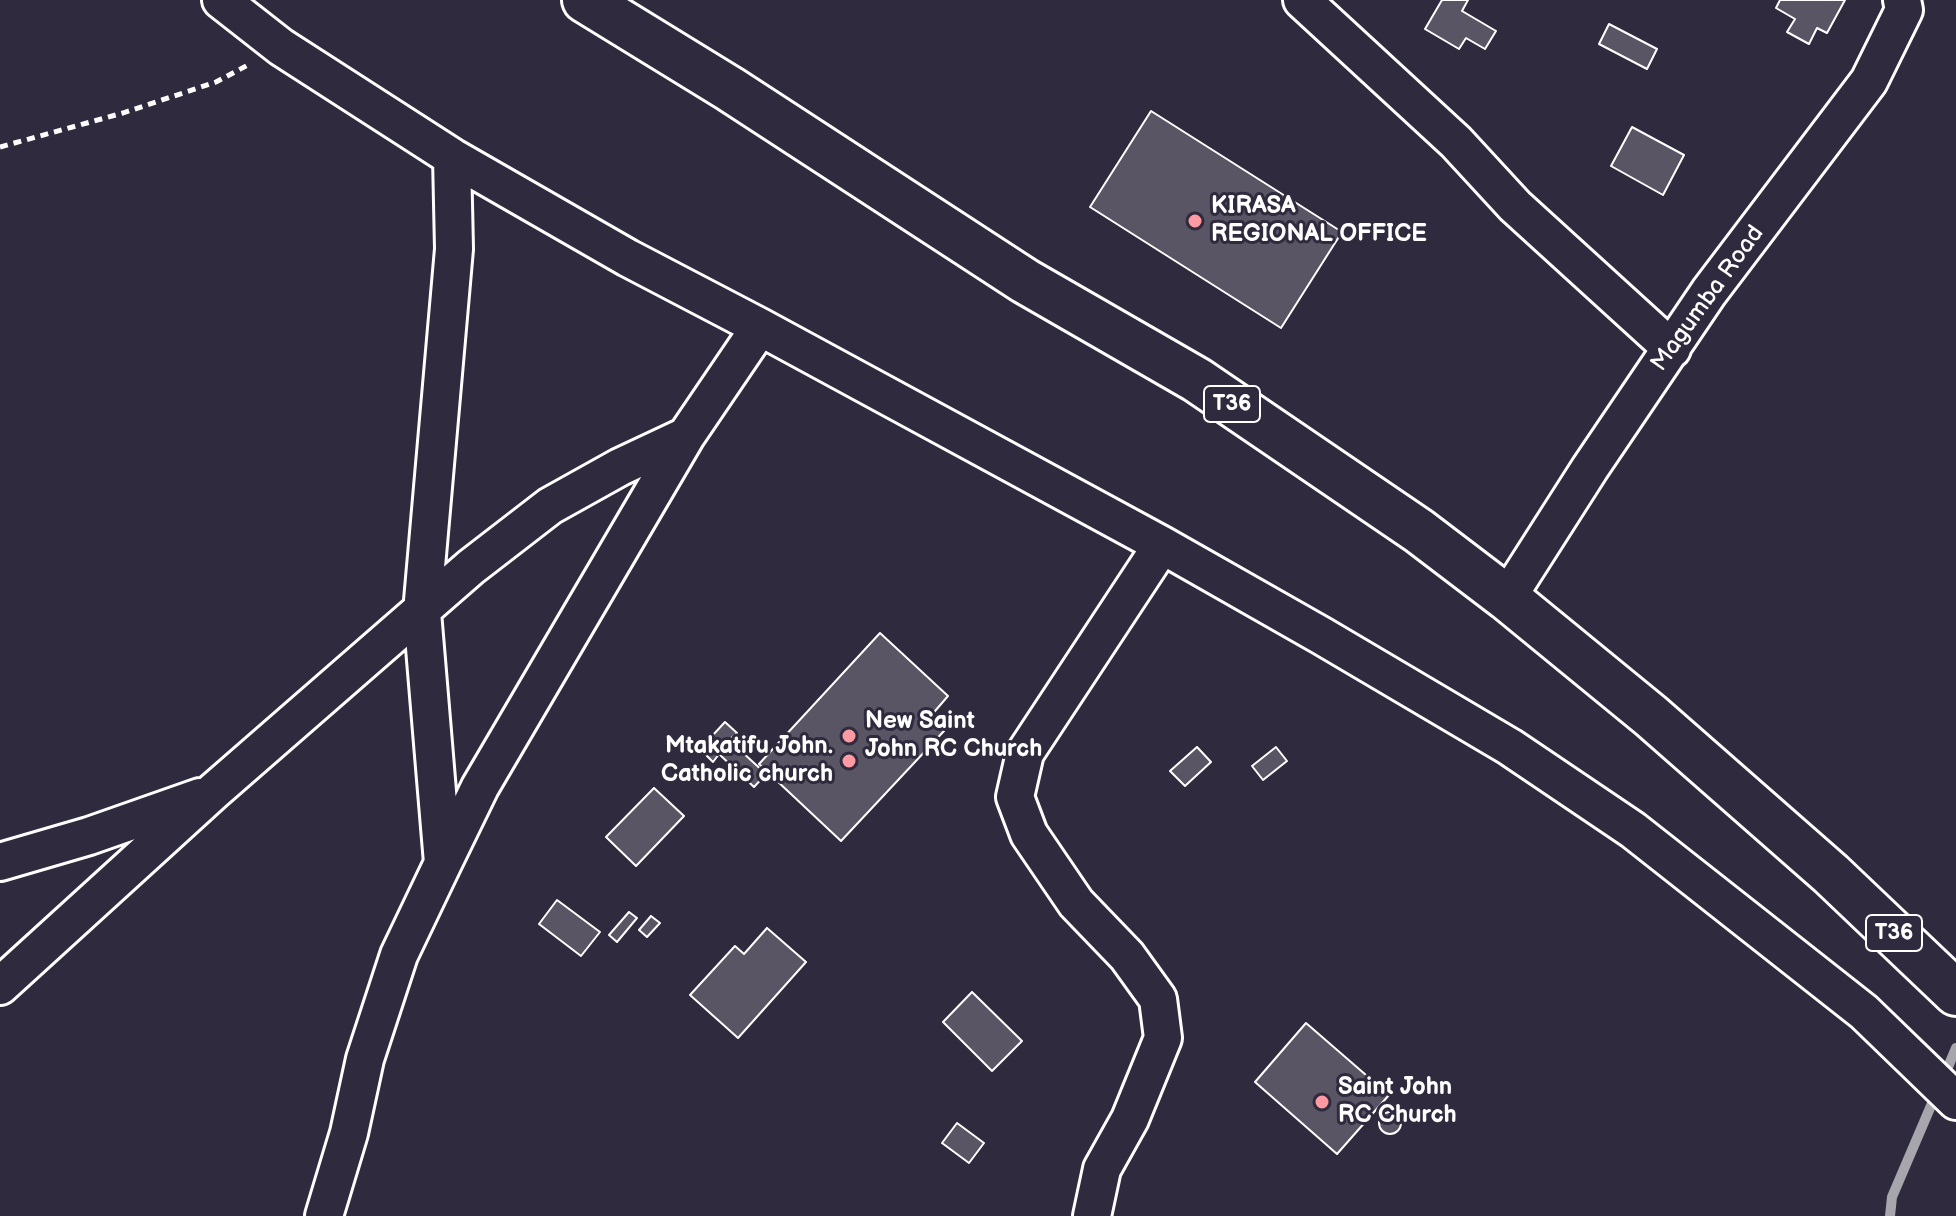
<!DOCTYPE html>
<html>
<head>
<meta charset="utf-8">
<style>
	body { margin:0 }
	canvas { display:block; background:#2f2a3d }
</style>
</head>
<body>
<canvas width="1956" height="1216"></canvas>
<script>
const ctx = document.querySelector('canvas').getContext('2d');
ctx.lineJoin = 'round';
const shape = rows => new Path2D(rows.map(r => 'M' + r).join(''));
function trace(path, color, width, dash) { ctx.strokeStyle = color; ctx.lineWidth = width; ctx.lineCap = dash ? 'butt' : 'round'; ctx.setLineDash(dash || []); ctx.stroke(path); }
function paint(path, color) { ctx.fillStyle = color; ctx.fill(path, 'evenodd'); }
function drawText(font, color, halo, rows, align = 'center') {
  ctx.font = font + ' "Balsamiq Sans",sans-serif'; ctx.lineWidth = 6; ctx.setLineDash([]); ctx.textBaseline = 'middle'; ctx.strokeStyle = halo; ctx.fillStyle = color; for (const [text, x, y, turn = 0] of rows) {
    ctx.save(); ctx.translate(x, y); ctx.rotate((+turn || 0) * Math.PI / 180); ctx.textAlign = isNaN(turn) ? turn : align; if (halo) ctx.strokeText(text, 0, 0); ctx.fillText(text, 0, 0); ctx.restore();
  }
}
trace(shape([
	[1943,1079,1956,1048],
	[1890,1216,1892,1197,1936,1094]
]), '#a7a6ad', 10);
const building = shape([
	[1442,0,1468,0,1462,11,1496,31,1485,49,1466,38,1459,49,1425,29,1442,0],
	[1780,0,1845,0,1827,33,1817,28,1809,44,1787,32,1795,19,1776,8,1780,0],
	[1609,24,1657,49,1647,69,1599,44,1609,24],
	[1151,111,1342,232,1281,328,1090,207,1151,111],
	[1632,127,1684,155,1663,195,1611,166,1632,127],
	[880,633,948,696,929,718,944,731,841,841,759,764,880,633],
	[725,722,737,733,729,740,766,774,754,787,719,754,713,762,700,749,725,722],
	[1197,747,1211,762,1185,786,1170,771,1197,747],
	[1276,747,1287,761,1263,780,1252,766,1276,747],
	[654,788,684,816,636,866,606,837,654,788],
	[557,900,600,932,581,956,539,924,557,900],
	[629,912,637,918,617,942,609,935,629,912],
	[651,916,660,923,647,937,639,930,651,916],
	[767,928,806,962,738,1038,690,995,735,946,744,954,767,928],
	[972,992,1022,1041,992,1071,943,1022,972,992],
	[1306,1023,1389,1095,1337,1154,1255,1082,1306,1023],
	'1379 1123a11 11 0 1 1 22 0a11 11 0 1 1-22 0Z',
	[957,1123,984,1143,969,1163,942,1143,957,1123]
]);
paint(building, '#595564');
trace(building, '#fff', 2);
const minor = shape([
	[221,0,281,47,452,157,628,258,760,327,1162,545,1322,636,1510,747,1633,830,1864,1012,1956,1101],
	[1302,0,1456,142,1515,206,1672,349],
	[1507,598,1590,468,1709,292,1869,81,1904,10,1902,0],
	[0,862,89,836,200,797],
	[443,863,422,612,454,249,452,157],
	[0,986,214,791,471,567,550,506,620,467,686,436],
	[324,1216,349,1133,365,1059,399,955,443,863,480,787,686,436,760,327],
	[1092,1216,1102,1169,1130,1119,1163,1038,1158,999,1127,956,1076,903,1029,834,1015,797,1025,753,1162,545]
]);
const highway = shape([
	[585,0,730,89,1025,281,1197,380,1419,531,1507,598,1651,716,1831,874,1956,993]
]);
trace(minor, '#fff', 42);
trace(highway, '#fff', 50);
trace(shape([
	[0,147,123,113,216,82,248,65]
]), '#fff', 5, [8, 6]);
trace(minor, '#2f2a3d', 36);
trace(highway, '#2f2a3d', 44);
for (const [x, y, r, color] of [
	[1195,221,8,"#ff9aa2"],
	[849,736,8,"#ff9aa2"],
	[849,761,8,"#ff9aa2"],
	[1322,1102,8,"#ff9aa2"]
]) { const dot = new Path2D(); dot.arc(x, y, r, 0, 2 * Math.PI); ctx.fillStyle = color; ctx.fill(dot); trace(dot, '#2f2a3d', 3); }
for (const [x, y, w] of [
	[1232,404,56],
	[1894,933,56]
]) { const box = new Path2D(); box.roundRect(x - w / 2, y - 18, w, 36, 6); ctx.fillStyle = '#2f2a3d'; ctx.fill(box); trace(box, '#fff', 2); }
drawText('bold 22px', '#fff', null, [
	["T36",1232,404],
	["T36",1894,933]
]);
drawText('bold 24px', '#fff', '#2f2a3d', [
	["KIRASA",1211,207],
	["REGIONAL OFFICE",1211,235],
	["New Saint",865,722],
	["John RC Church",865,750],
	["Mtakatifu John.",833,747,"right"],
	["Catholic church",833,775,"right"],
	["Saint John",1338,1088],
	["RC Church",1338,1116]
], 'left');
drawText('24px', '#fff', '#2f2a3d', [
	["Magumba Road",1708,299,-54]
]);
</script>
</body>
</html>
